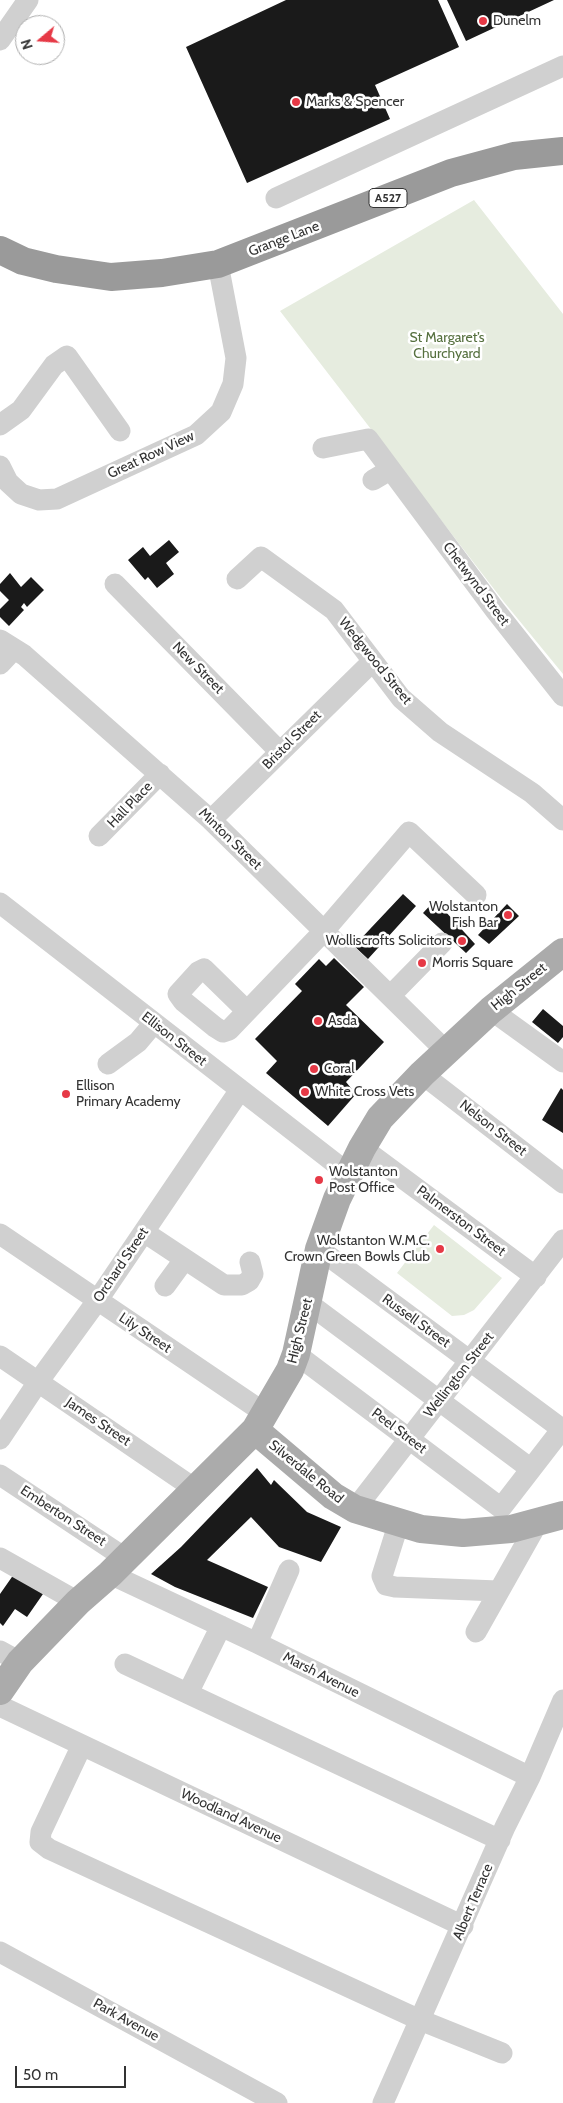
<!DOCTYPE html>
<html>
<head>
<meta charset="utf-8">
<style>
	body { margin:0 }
	#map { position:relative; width:563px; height:2103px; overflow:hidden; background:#fff; font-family:Cabin,sans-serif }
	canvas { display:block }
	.north { position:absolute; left:15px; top:15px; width:50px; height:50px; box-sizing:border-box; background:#fff; border:1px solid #adadad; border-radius:50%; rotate:252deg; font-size:14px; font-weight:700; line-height:20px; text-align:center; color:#333 }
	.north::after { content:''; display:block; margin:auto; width:18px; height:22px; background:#e63946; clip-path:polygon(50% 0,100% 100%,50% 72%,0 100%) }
	.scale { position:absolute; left:15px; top:2066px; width:111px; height:22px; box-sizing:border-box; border:2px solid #333; border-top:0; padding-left:6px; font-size:15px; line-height:18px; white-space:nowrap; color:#333; -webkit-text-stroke:4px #fff; paint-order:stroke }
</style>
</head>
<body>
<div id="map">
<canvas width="563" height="2103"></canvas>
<div class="north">N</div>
<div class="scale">50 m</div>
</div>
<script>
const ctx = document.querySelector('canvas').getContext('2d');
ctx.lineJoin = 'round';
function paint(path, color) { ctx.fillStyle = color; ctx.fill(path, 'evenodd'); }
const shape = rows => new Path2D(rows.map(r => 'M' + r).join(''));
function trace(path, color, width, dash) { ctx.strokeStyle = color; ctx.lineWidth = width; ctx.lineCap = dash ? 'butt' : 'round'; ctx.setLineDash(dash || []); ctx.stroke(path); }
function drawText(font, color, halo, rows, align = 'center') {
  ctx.font = font + ' Cabin,sans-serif'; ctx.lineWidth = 5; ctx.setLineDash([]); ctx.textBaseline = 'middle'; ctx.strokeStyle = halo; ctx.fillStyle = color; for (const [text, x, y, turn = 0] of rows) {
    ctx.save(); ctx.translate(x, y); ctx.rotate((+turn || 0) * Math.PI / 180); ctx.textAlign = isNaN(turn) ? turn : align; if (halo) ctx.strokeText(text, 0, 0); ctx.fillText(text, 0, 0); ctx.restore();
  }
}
paint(shape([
	[474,200,563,314,563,674,504,602,280,311],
	[434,1225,502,1278,474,1310,464,1315,452,1316,397,1273]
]), '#e6ecdf');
paint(shape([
	[286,0,438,0,459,47,375,85,390,119,247,183,186,47],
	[447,0,554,0,466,41],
	[169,540,179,552,166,563,174,574,157,588,148,577,145,580,128,560,143,547,150,556],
	[10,573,21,587,31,577,44,590,27,607,24,603,21,607,24,610,9,626,0,617,0,609,9,600,0,591,0,584],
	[403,894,416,906,368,959,354,946],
	[435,900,475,944,466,953,423,913],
	[507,904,519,916,489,944,478,935],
	[334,958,364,987,346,1005,384,1042,346,1082,356,1094,328,1126,266,1073,277,1061,255,1039,302,991,295,984,319,959,326,966],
	[543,1009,563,1026,563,1037,558,1043,532,1022],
	[561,1088,563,1090,563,1133,542,1120],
	[257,1468,271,1485,274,1480,307,1512,341,1527,321,1562,279,1547,251,1517,207,1560,268,1587,253,1618,175,1587,151,1574,181,1547],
	[14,1574,43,1594,27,1617,15,1609,3,1626,0,1623,0,1594]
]), '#1a1a1a');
trace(shape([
	[0,40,28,0],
	[276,198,563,66],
	[0,425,21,410,54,365,67,356,120,431],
	[323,448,368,439,495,610,563,696],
	[0,466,8,482,21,494,39,500,57,499,196,435,221,412,233,384,236,358,218,264],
	[373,480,390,470],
	[237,579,261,557,334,610,401,698,440,732,532,793,563,820],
	[115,584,280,752],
	[0,640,24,655,211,820,447,1052],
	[0,664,14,649],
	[211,820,373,661],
	[99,836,160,774],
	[0,903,349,1174],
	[391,995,442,943],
	[491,1010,563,1062],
	[247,1011,204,969,198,972,178,994,183,1001,215,1027,223,1032,229,1030,324,931,409,832,476,895],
	[108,1064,138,1042,154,1023],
	[422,1074,563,1183],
	[362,1148,536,1277],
	[144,1232,224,1285,242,1285,249,1281,253,1274,250,1262],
	[0,1234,266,1414],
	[165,1286,184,1260],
	[308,1303,531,1469],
	[296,1354,501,1508,562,1429,319,1249],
	[0,1356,195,1489],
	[0,1439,38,1382,97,1301,240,1090],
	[0,1475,125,1558],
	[355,1509,563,1240],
	[399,1522,382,1576,386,1585,395,1587,498,1591],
	[0,1558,78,1602],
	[110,1574,257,1643,530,1777],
	[476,1632,538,1522],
	[257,1643,289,1570],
	[0,1651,20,1662],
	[125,1664,500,1840],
	[188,1693,221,1626],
	[0,1706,463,1926],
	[82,1745,41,1832,40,1842,49,1849,420,2020,502,2053],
	[0,1952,277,2103],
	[383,2103,505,1827,530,1777,563,1700]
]), '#d0d0d0', 21);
trace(shape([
	[255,1430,333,1496,355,1509,421,1529,463,1533,511,1529,563,1515],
	[0,1691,20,1662,78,1602,110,1574,255,1430,290,1370,296,1354,319,1249,337,1199,362,1148,380,1118,422,1074,491,1010,563,952]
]), '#ababab', 28);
trace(shape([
	[0,250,23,261,56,269,111,277,162,273,218,264,451,173,514,156,563,151]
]), '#9a9a9a', 28);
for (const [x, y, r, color] of [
	[483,21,5,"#e63946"],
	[296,102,5,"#e63946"],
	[508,915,5,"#e63946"],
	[462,941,5,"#e63946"],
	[422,963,5,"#e63946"],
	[318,1021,5,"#e63946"],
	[314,1069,5,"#e63946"],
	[305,1092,5,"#e63946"],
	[66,1094,5,"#e63946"],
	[319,1180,5,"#e63946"],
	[440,1249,5,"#e63946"]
]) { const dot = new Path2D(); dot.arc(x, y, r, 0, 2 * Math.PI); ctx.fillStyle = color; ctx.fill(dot); trace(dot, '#fff', 2); }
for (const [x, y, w] of [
	[388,198,38]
]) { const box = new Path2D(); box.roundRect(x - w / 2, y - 9.5, w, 19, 4); ctx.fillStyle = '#fff'; ctx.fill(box); trace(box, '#333', 1); }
drawText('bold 12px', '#333', null, [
	["A527",388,198]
]);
drawText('14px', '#333', '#fff', [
	["Dunelm",493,21],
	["Marks & Spencer",306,102],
	["Wolstanton",498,907,"right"],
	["Fish Bar",498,923,"right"],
	["Wolliscrofts Solicitors",452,941,"right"],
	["Morris Square",432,963],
	["Asda",328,1021],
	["Coral",324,1069],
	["Ellison",76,1086],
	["Primary Academy",76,1102],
	["White Cross Vets",315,1092],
	["Wolstanton",329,1172],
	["Post Office",329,1188],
	["Wolstanton W.M.C.",430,1241,"right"],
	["Crown Green Bowls Club",430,1257,"right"]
], 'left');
drawText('14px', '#333', '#fff', [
	["Grange Lane",284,239,-21],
	["Great Row View",151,455,-25],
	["Chetwynd Street",476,584,53],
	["Wedgwood Street",375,661,51],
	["New Street",198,668,45],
	["Bristol Street",292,740,-45],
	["Hall Place",130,805,-46],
	["Minton Street",230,839,44],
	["High Street",519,987,-39],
	["Ellison Street",174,1039,38],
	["Nelson Street",493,1128,38],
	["Palmerston Street",461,1221,37],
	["Orchard Street",121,1265,-56],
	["Russell Street",416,1321,36],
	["High Street",300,1331,-76],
	["Lily Street",145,1333,34],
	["Wellington Street",459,1375,-52],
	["James Street",98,1422,34],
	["Peel Street",399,1431,37],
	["Silverdale Road",306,1472,39],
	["Emberton Street",63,1516,33],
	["Marsh Avenue",321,1675,27],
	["Woodland Avenue",231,1816,25],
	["Albert Terrace",473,1902,-67],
	["Park Avenue",126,2020,29]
]);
drawText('14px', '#56703f', '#fff', [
	["St Margaret’s",447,338],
	["Churchyard",447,354]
]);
</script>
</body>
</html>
